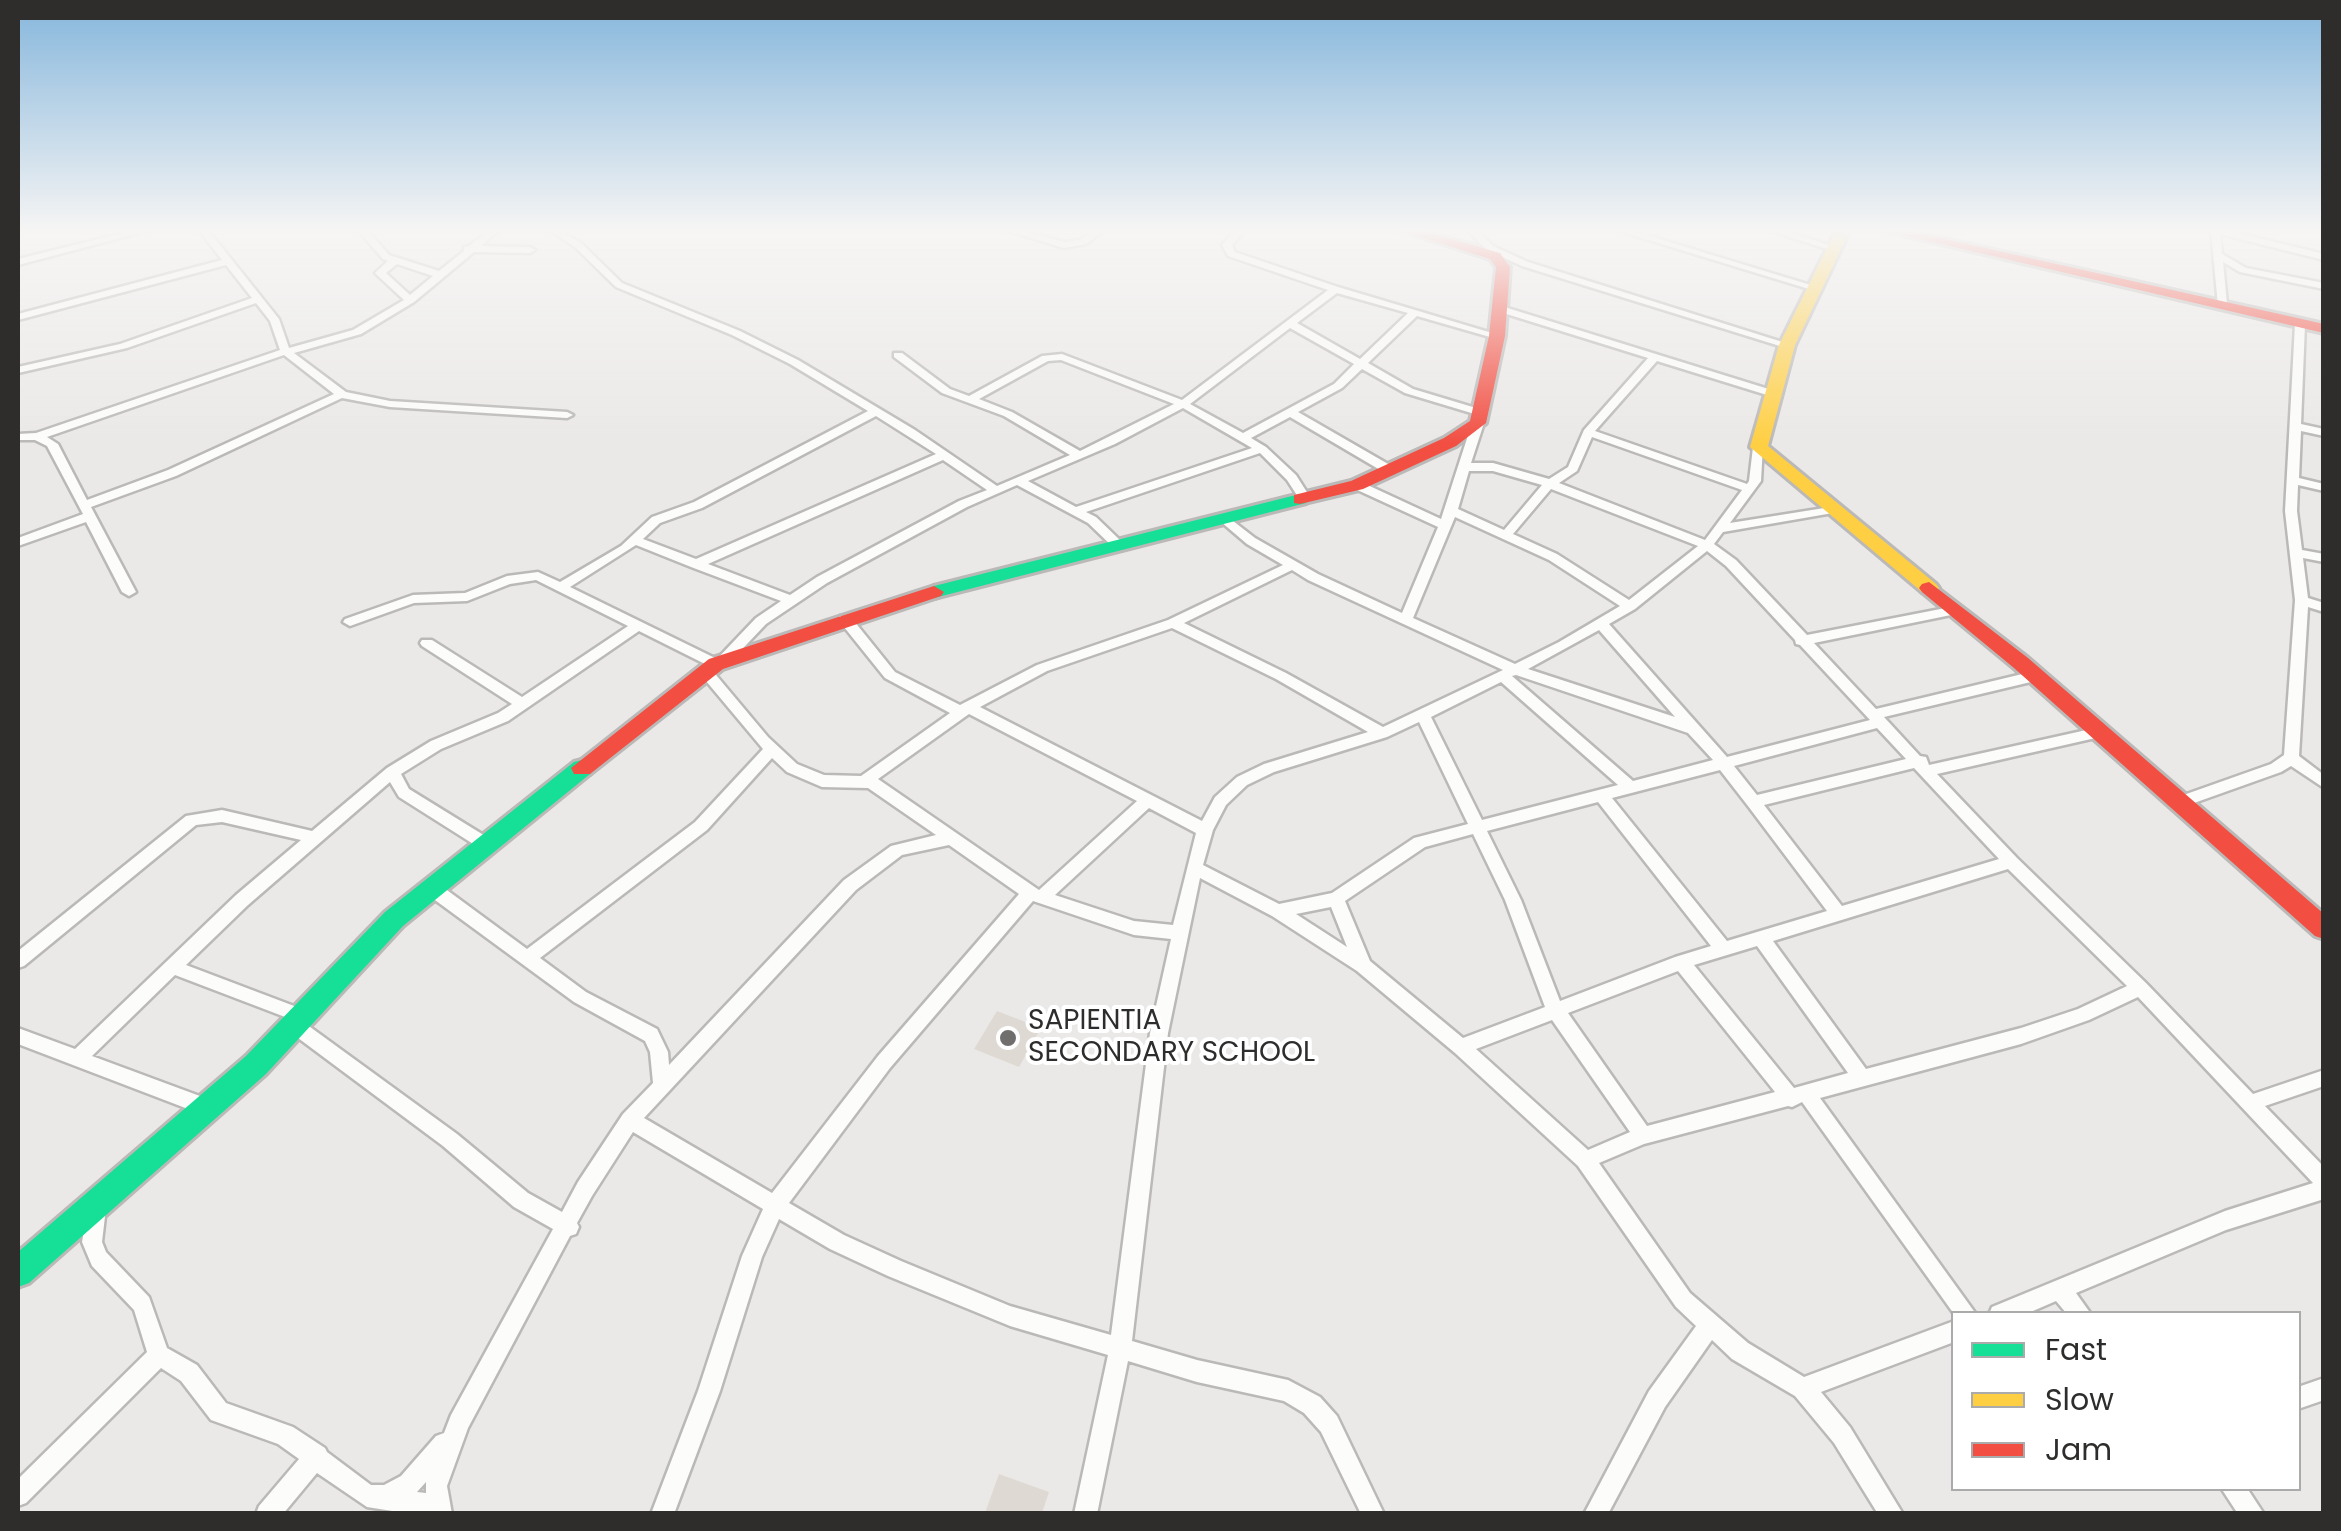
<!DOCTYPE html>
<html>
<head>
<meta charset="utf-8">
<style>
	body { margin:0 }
	#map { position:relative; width:2341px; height:1531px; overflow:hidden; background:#ebe9e7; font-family:Poppins,sans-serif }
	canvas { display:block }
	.frame { position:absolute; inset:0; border:20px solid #2e2d2c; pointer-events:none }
	.legend { position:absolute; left:1951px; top:1311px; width:350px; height:180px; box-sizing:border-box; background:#fff; border:2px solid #ababab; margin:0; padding:12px 18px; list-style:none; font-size:30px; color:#2e2d2c }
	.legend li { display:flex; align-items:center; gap:20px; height:50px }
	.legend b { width:50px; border:2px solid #ababab }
</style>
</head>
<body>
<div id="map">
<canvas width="2341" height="1531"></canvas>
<div class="frame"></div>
<ul class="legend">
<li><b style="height:12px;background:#16e098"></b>Fast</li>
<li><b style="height:12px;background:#ffcf43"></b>Slow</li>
<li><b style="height:12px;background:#f24e42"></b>Jam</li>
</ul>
</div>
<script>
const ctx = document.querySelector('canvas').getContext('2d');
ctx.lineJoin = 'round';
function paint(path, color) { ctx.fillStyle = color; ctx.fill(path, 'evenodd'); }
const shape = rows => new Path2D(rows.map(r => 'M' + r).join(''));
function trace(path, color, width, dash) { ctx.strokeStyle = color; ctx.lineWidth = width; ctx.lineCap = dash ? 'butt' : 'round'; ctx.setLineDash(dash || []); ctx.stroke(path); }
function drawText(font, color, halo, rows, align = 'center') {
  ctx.font = font + ' Poppins,sans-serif'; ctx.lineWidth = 8; ctx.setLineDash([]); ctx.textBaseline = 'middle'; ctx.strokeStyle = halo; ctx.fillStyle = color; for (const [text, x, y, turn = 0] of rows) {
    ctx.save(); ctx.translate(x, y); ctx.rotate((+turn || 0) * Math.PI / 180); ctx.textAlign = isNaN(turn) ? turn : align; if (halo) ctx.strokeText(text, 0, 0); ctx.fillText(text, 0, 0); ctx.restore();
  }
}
paint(shape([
	[997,1011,1041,1028,1019,1067,974,1049],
	[999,1474,1049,1492,1042,1513,985,1513]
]), '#dedad3');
const street = shape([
	[135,230,150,230,18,265,18,259,135,230],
	[199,230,208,230,279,319,289,348,353,330,404,300,375,273,388,261,383,259,358,230,367,230,389,255,439,271,464,251,464,247,469,246,490,230,499,230,481,246,530,247,535,250,530,253,474,252,414,302,361,334,294,353,346,392,390,401,567,412,573,415,567,418,390,407,342,398,176,476,91,507,136,592,129,596,122,592,86,522,18,546,18,538,83,514,47,446,35,440,18,440,18,434,36,433,280,350,270,321,256,303,127,348,18,373,18,367,120,344,252,298,226,265,18,320,18,314,222,260,199,230],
	[397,264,433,276,410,295,386,273,397,264],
	[284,355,334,394,168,470,87,500,58,444,47,437,284,355],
	[549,230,559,230,581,243,622,283,740,331,798,360,915,430,997,486,1070,455,1004,416,942,393,894,357,894,353,902,353,950,389,969,396,1042,356,1062,354,1182,400,1328,290,1228,256,1222,245,1235,230,1245,230,1232,245,1235,252,1338,287,1502,336,1497,339,1417,316,1368,363,1413,389,1486,411,1486,415,1478,415,1405,393,1362,369,1342,388,1298,412,1395,468,1395,474,1387,474,1290,417,1251,438,1266,447,1296,475,1310,497,1308,500,1300,500,1287,480,1260,453,1086,512,1096,517,1122,542,1122,548,1118,549,1114,548,1088,523,1017,485,967,507,827,583,766,624,728,664,721,667,711,667,639,631,508,721,441,749,401,774,409,789,490,839,492,843,490,847,478,847,399,797,390,782,248,905,186,965,310,1012,313,1017,310,1022,306,1024,457,1134,528,1193,562,1212,578,1182,623,1114,653,1083,650,1052,645,1041,574,1002,424,892,422,887,424,882,430,881,436,882,527,949,695,822,763,749,701,675,699,672,701,669,711,669,768,737,797,764,824,775,861,776,950,713,885,678,840,622,838,619,840,616,850,616,895,672,960,705,1037,665,1168,620,1283,565,1247,544,1220,521,1220,515,1224,514,1255,538,1318,574,1402,613,1438,527,1353,488,1353,482,1361,482,1441,519,1472,423,1478,420,1484,423,1471,463,1493,463,1549,479,1568,467,1584,430,1648,358,1497,311,1497,307,1501,306,1775,391,1775,395,1767,395,1657,361,1595,431,1747,484,1749,481,1753,447,1759,444,1763,445,1761,481,1730,523,1837,506,1839,509,1833,513,1723,532,1714,544,1736,560,1807,635,1956,606,1961,607,1963,610,1956,614,1814,643,1876,709,2035,671,2040,673,2042,676,2040,679,2035,681,1884,717,1920,756,1926,757,1929,765,2100,727,2105,728,2107,732,2100,737,1937,774,2017,858,2146,983,2253,1094,2324,1070,2324,1086,2265,1106,2324,1167,2324,1199,2226,1230,2076,1293,2091,1314,2067,1314,2056,1301,2026,1314,1989,1314,1992,1307,2225,1211,2313,1183,2138,997,2089,1020,2021,1044,1820,1098,1976,1314,1954,1314,1802,1102,1792,1107,1788,1106,1644,1144,1599,1163,1690,1293,1748,1343,1804,1377,1954,1321,1954,1342,1821,1392,1850,1427,1903,1514,1878,1514,1834,1443,1795,1396,1732,1359,1712,1340,1665,1407,1608,1514,1584,1514,1649,1391,1696,1326,1676,1307,1578,1166,1455,1053,1357,971,1272,916,1200,878,1168,1033,1132,1341,1197,1360,1288,1380,1320,1397,1337,1416,1384,1514,1361,1514,1321,1432,1304,1413,1284,1401,1197,1382,1128,1361,1097,1514,1074,1514,1108,1355,1010,1326,888,1276,830,1249,779,1219,762,1257,720,1391,674,1514,651,1514,698,1391,742,1256,763,1209,633,1132,592,1196,577,1223,579,1227,576,1234,570,1236,468,1428,447,1486,452,1514,411,1514,367,1507,317,1473,283,1514,256,1514,259,1506,299,1459,278,1444,211,1420,181,1381,161,1368,26,1503,18,1506,18,1479,147,1352,134,1310,92,1266,82,1242,89,1201,96,1198,103,1201,106,1208,102,1242,106,1252,149,1297,167,1348,197,1365,226,1403,293,1427,325,1448,327,1452,371,1485,384,1485,401,1476,436,1436,444,1433,451,1415,553,1229,514,1207,443,1146,290,1032,287,1027,293,1020,175,975,92,1056,216,1102,218,1108,216,1114,209,1117,18,1044,18,1028,75,1049,236,895,301,840,222,822,196,825,24,966,18,968,18,951,186,816,222,810,312,831,387,768,431,741,498,713,512,704,422,646,420,643,422,640,432,640,522,697,628,626,536,580,510,584,467,601,414,603,350,626,343,622,345,619,413,595,465,593,507,576,538,572,560,582,621,546,652,517,694,502,868,411,790,364,732,335,616,287,575,247,549,230],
	[1337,293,1408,313,1360,359,1297,323,1337,293],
	[1290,328,1354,364,1334,384,1243,433,1190,404,1290,328],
	[1061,360,1174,404,1080,451,1012,412,979,399,1048,361,1061,360],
	[1183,408,1252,448,1076,507,1028,481,1115,444,1183,408],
	[876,416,936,454,696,559,643,539,660,523,702,508,876,416],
	[1592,437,1742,490,1705,540,1559,483,1577,471,1592,437],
	[943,460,987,490,959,501,817,577,790,595,708,564,943,460],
	[1469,471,1493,471,1542,485,1504,530,1458,509,1469,471],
	[1551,489,1698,546,1629,600,1557,554,1513,534,1551,489],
	[1455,517,1549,560,1620,606,1559,642,1515,664,1413,618,1455,517],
	[636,545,691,567,781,601,756,618,717,659,570,587,636,545],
	[1707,551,1726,566,1795,640,1796,644,1800,645,1870,720,1727,757,1609,624,1635,609,1707,551],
	[1292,570,1308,580,1503,670,1383,727,1286,673,1184,623,1292,570],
	[1172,628,1276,679,1368,732,1264,764,1237,777,1215,797,1202,821,980,707,1047,671,1172,628],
	[1599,630,1675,717,1528,669,1599,630],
	[1516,675,1688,733,1713,760,1633,781,1512,676,1516,675],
	[1501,682,1618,785,1482,820,1431,717,1501,682],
	[969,714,1137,801,1039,890,878,779,969,714],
	[1419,722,1468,824,1414,838,1332,893,1279,904,1203,865,1213,830,1226,805,1247,785,1274,772,1387,737,1419,722],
	[1877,728,1906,759,1757,795,1734,766,1877,728],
	[772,758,787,772,822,787,868,788,936,835,891,846,844,880,669,1065,668,1052,657,1029,586,992,540,958,707,830,772,758],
	[1914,768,1999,859,1842,906,1764,805,1914,768],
	[1720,770,1748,806,1827,911,1727,941,1612,798,1720,770],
	[1598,802,1711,946,1675,957,1560,1001,1521,900,1487,831,1598,802],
	[1149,808,1196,833,1173,925,1134,921,1055,895,1149,808],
	[1473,834,1505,900,1545,1007,1463,1038,1370,961,1345,901,1425,847,1473,834],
	[949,845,1019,894,878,1056,772,1193,644,1118,856,890,902,855,949,845],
	[2008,869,2127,986,2078,1009,2021,1028,1866,1069,1773,941,2008,869],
	[1033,901,1134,935,1171,939,1150,1033,1111,1335,1010,1306,901,1261,844,1235,789,1203,890,1068,1033,901],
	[1331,907,1347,947,1296,914,1331,907],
	[1757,946,1848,1073,1794,1088,1694,965,1757,946],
	[1678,971,1775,1092,1647,1126,1568,1013,1678,971],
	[1552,1020,1630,1132,1588,1150,1476,1049,1552,1020],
	[426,1482,426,1493,417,1492,426,1482],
	[1006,230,1019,230,1064,242,1080,240,1094,230,1105,230,1086,244,1064,248,1006,230],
	[1467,230,1477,230,1493,246,1528,262,1792,345,1783,347,1522,266,1487,250,1467,230],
	[1616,230,1630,230,1817,287,1809,289,1616,230],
	[1768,230,1782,230,1838,248,1830,250,1768,230],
	[2211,230,2225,230,2324,254,2324,260,2220,234,2222,254,2246,268,2324,283,2324,289,2240,272,2223,262,2227,304,2218,306,2211,230],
	[2300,321,2305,324,2301,424,2324,429,2324,436,2301,431,2299,478,2324,484,2324,491,2298,485,2297,511,2302,550,2324,554,2324,562,2303,558,2308,598,2324,603,2324,612,2308,607,2299,756,2324,775,2324,788,2291,766,2281,772,2180,808,2175,806,2172,802,2175,798,2271,764,2284,755,2295,600,2285,511,2295,324,2300,321],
	[2324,1378,2324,1400,2298,1409,2298,1387,2324,1378],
	[2221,1488,2247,1488,2264,1514,2238,1514,2221,1488]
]);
const fast = shape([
	[1300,494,1309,499,1306,503,934,598,924,592,934,586,1300,494],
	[582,760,590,762,593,768,590,774,403,926,266,1074,29,1283,18,1287,18,1252,246,1056,385,912,574,762,582,760]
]);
const slow = shape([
	[1836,230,1850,230,1795,345,1768,446,1936,584,1939,588,1936,592,1922,592,1750,447,1779,345,1836,230]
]);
const jam = shape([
	[1399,230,1420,230,1500,253,1510,267,1505,336,1486,423,1456,446,1363,489,1300,504,1294,503,1294,495,1351,481,1444,438,1470,421,1489,336,1496,267,1490,259,1399,230],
	[1881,230,1905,230,2324,324,2324,333,1881,230],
	[1929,582,2028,658,2324,914,2324,939,2315,936,2014,668,1922,592,1919,588,1922,584,1929,582],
	[934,586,944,592,941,596,723,669,590,774,574,774,571,768,709,659,934,586]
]);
trace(street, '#bbb9b8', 5);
trace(fast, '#bbb9b8', 6);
trace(slow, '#bbb9b8', 6);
trace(jam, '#bbb9b8', 6);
paint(street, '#fcfcfb');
paint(fast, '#16e098');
paint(slow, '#ffcf43');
paint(jam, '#f24e42');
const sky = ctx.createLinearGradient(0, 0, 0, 444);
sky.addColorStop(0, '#85b6dc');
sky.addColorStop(0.52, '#f6f5f4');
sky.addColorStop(1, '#f6f5f400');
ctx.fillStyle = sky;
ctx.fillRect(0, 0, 2341, 444);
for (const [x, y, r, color] of [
	[1008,1038,10,"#706f6d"]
]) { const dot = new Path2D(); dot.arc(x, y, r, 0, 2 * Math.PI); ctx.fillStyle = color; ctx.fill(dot); trace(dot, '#fff', 4); }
drawText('28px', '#2e2d2c', '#fff', [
	["SAPIENTIA",1028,1022],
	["SECONDARY SCHOOL",1028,1054]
], 'left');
</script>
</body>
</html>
